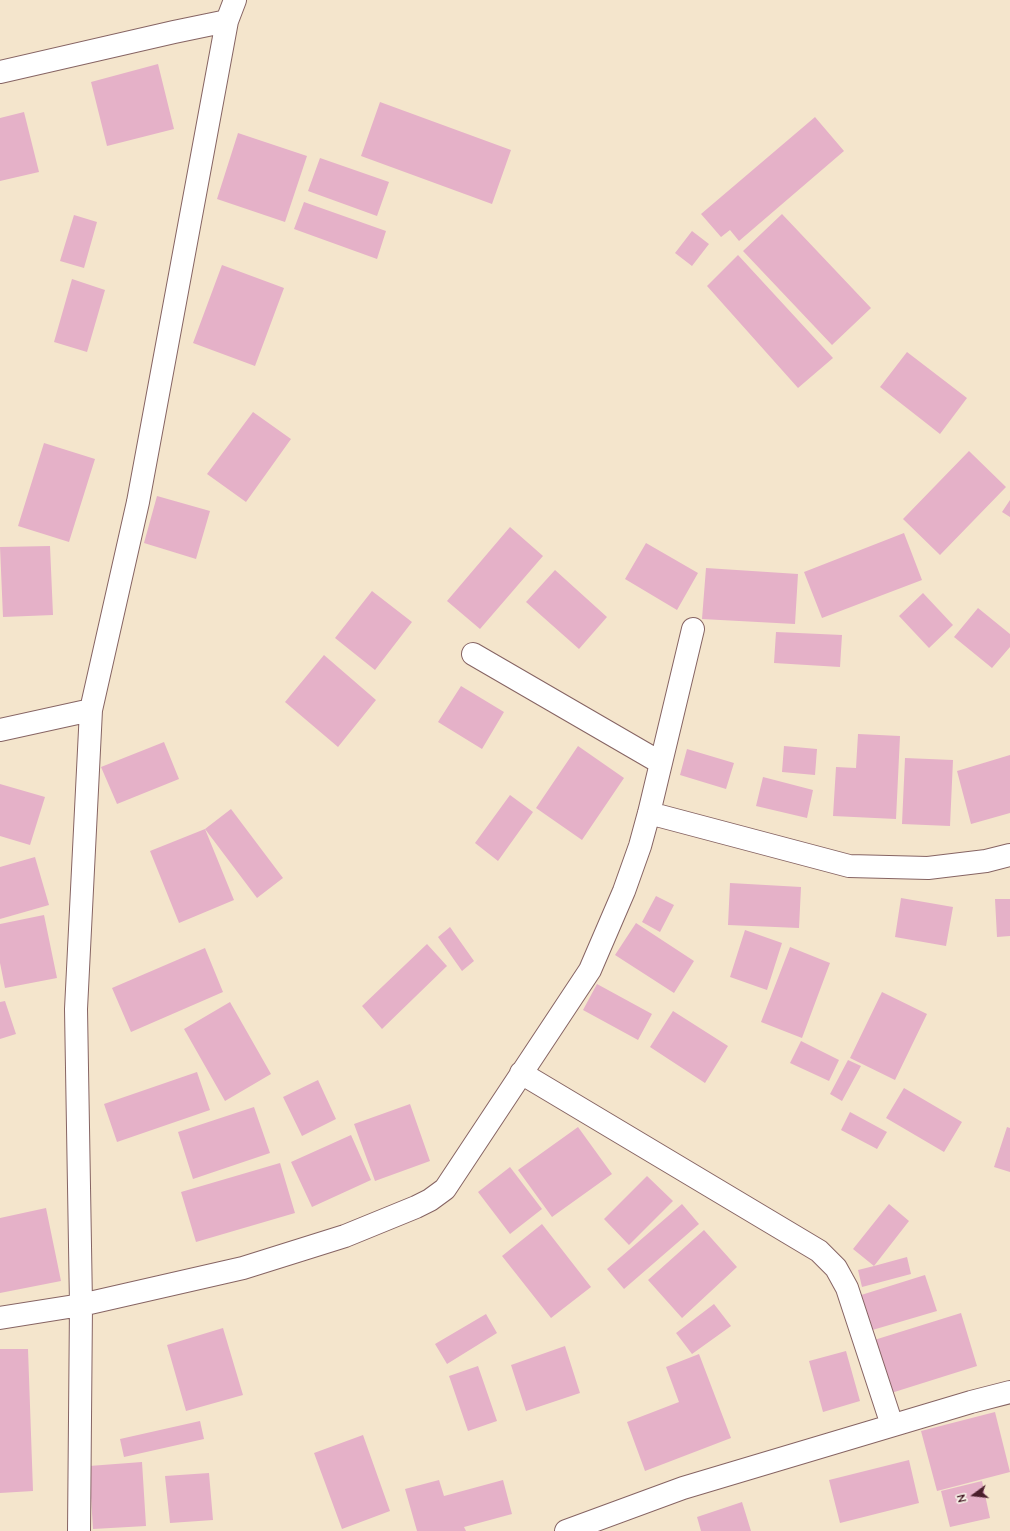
<!DOCTYPE html>
<html>
<head>
<meta charset="utf-8">
<style>
	body { margin:0 }
	#map { position:relative; width:1010px; height:1531px; overflow:hidden; background:#f4e5cc; font-family:"Architects Daughter",sans-serif }
	canvas { display:block }
	.north { position:absolute; left:954px; top:1475px; width:40px; height:40px; -webkit-text-stroke:3px #fbf7ec; paint-order:stroke; rotate:255deg; font-size:11px; font-weight:700; line-height:16px; text-align:center; color:#4a1f2b }
	.north::after { content:''; display:block; margin:auto; width:14px; height:18px; background:#4a1f2b; clip-path:polygon(50% 0,100% 100%,50% 72%,0 100%) }
</style>
</head>
<body>
<div id="map">
<canvas width="1010" height="1531"></canvas>
<div class="north">N</div>
</div>
<script>
const ctx = document.querySelector('canvas').getContext('2d');
ctx.lineJoin = 'round';
function paint(path, color) { ctx.fillStyle = color; ctx.fill(path, 'evenodd'); }
const shape = rows => new Path2D(rows.map(r => 'M' + r).join(''));
function trace(path, color, width, dash) { ctx.strokeStyle = color; ctx.lineWidth = width; ctx.lineCap = dash ? 'butt' : 'round'; ctx.setLineDash(dash || []); ctx.stroke(path); }
paint(shape([
	[158,64,174,129,107,146,91,82],
	[380,102,511,150,492,204,361,156],
	[24,112,39,172,0,181,0,118],
	[815,117,844,151,739,241,730,230,721,237,701,214],
	[238,133,307,156,285,222,217,199],
	[320,158,389,182,377,216,308,191],
	[304,202,386,231,377,259,294,229],
	[782,214,871,308,832,345,743,251],
	[74,215,97,222,84,268,60,261],
	[692,231,709,244,692,266,675,253],
	[738,255,833,358,798,388,707,286],
	[222,265,284,288,255,366,193,343],
	[72,279,105,290,87,352,54,342],
	[907,352,967,398,940,434,880,387],
	[253,412,291,439,246,502,207,474],
	[44,443,95,459,69,542,18,526],
	[969,451,1006,487,940,555,903,519],
	[157,496,210,511,196,559,144,543],
	[1010,500,1010,517,1002,512],
	[510,527,543,556,480,629,447,601],
	[904,533,922,580,822,618,804,572],
	[646,543,698,573,677,610,625,579],
	[50,546,53,615,3,617,0,547],
	[706,568,798,574,795,624,702,619],
	[555,570,607,617,579,649,526,602],
	[372,591,412,622,375,670,335,638],
	[923,593,953,625,929,648,899,616],
	[978,608,1010,634,1010,647,992,668,954,637],
	[776,632,842,635,840,667,774,663],
	[324,655,376,700,338,747,285,702],
	[461,686,504,712,482,749,438,722],
	[858,734,900,736,896,819,833,816,836,767,856,768],
	[164,742,179,779,117,804,101,767],
	[578,746,624,778,582,840,536,808],
	[784,746,817,749,815,775,782,772],
	[687,749,734,763,726,789,680,775],
	[1010,755,1010,813,971,824,957,771],
	[905,758,953,760,950,826,902,824],
	[763,777,813,790,807,818,756,806],
	[0,784,45,797,30,845,0,836],
	[510,795,533,812,498,861,475,843],
	[231,809,283,878,257,898,205,829],
	[205,829,234,900,179,923,150,851],
	[35,857,49,905,0,919,0,867],
	[730,883,801,887,799,928,728,925],
	[656,896,674,905,660,932,642,922],
	[901,898,953,907,946,946,895,937],
	[995,899,1010,899,1010,936,997,937],
	[44,915,57,978,5,988,0,963,0,924],
	[636,923,694,961,674,993,615,955],
	[450,927,474,961,462,971,438,937],
	[745,930,782,943,767,990,730,977],
	[427,944,447,966,382,1029,362,1006],
	[790,947,830,963,802,1038,761,1022],
	[205,948,223,992,131,1032,112,988],
	[597,984,652,1014,638,1040,583,1010],
	[882,992,927,1014,895,1080,850,1058],
	[5,1001,16,1034,0,1039,0,1002],
	[230,1002,271,1074,225,1101,184,1029],
	[673,1011,728,1046,705,1083,650,1047],
	[801,1041,839,1060,829,1081,790,1063],
	[848,1060,861,1066,842,1101,830,1094],
	[197,1072,210,1110,117,1142,104,1104],
	[318,1080,336,1119,302,1136,283,1097],
	[904,1088,962,1122,944,1152,886,1118],
	[410,1104,430,1161,375,1181,354,1124],
	[254,1107,270,1153,193,1179,178,1132],
	[850,1112,887,1132,877,1149,841,1130],
	[578,1127,612,1174,552,1217,518,1170],
	[1007,1127,1010,1128,1010,1172,994,1167],
	[351,1135,371,1180,312,1207,291,1162],
	[280,1163,295,1213,196,1242,181,1192],
	[510,1167,542,1209,510,1234,478,1192],
	[647,1176,673,1201,629,1245,604,1219],
	[682,1204,699,1224,624,1289,607,1269],
	[889,1204,909,1221,874,1266,907,1257,911,1274,862,1287,858,1270,874,1266,853,1249],
	[46,1208,61,1281,0,1293,0,1218],
	[542,1224,591,1287,551,1318,502,1256],
	[704,1230,737,1267,682,1318,648,1280],
	[925,1275,937,1311,869,1331,858,1296],
	[714,1304,731,1326,692,1354,676,1333],
	[961,1313,977,1366,888,1394,871,1341],
	[486,1314,497,1333,447,1364,435,1344],
	[223,1328,243,1395,186,1411,167,1345],
	[565,1346,580,1393,526,1411,511,1365],
	[0,1349,28,1349,33,1491,0,1493],
	[846,1351,860,1401,823,1412,809,1361],
	[699,1354,731,1438,645,1471,627,1422,679,1402,666,1367],
	[478,1366,497,1421,468,1431,449,1376],
	[995,1412,1010,1472,937,1491,921,1431],
	[200,1421,204,1439,124,1457,120,1439],
	[363,1435,390,1511,342,1529,314,1453],
	[909,1460,919,1503,840,1523,829,1480],
	[142,1462,146,1526,93,1529,89,1466],
	[209,1473,213,1520,170,1523,165,1476],
	[439,1480,444,1496,503,1480,512,1514,464,1527,466,1531,417,1531,405,1489],
	[982,1481,990,1518,950,1527,941,1491],
	[742,1502,751,1531,701,1531,697,1517]
]), '#e5b1c8');
const minor = shape([
	[0,72,174,32,227,21],
	[473,654,661,763],
	[0,730,91,710],
	[649,813,849,866,928,868,986,861,1010,855],
	[521,1073,819,1251,836,1268,847,1288,892,1425],
	[0,1318,81,1305,243,1268,345,1236,416,1207,430,1200,445,1189,590,970,624,891,640,846,649,813,693,629],
	[79,1531,81,1305,76,1009,91,710,138,502,227,21,235,0],
	[566,1531,683,1488,971,1402,1010,1392]
]);
trace(minor, '#866463', 24);
trace(minor, '#fff', 22);
</script>
</body>
</html>
